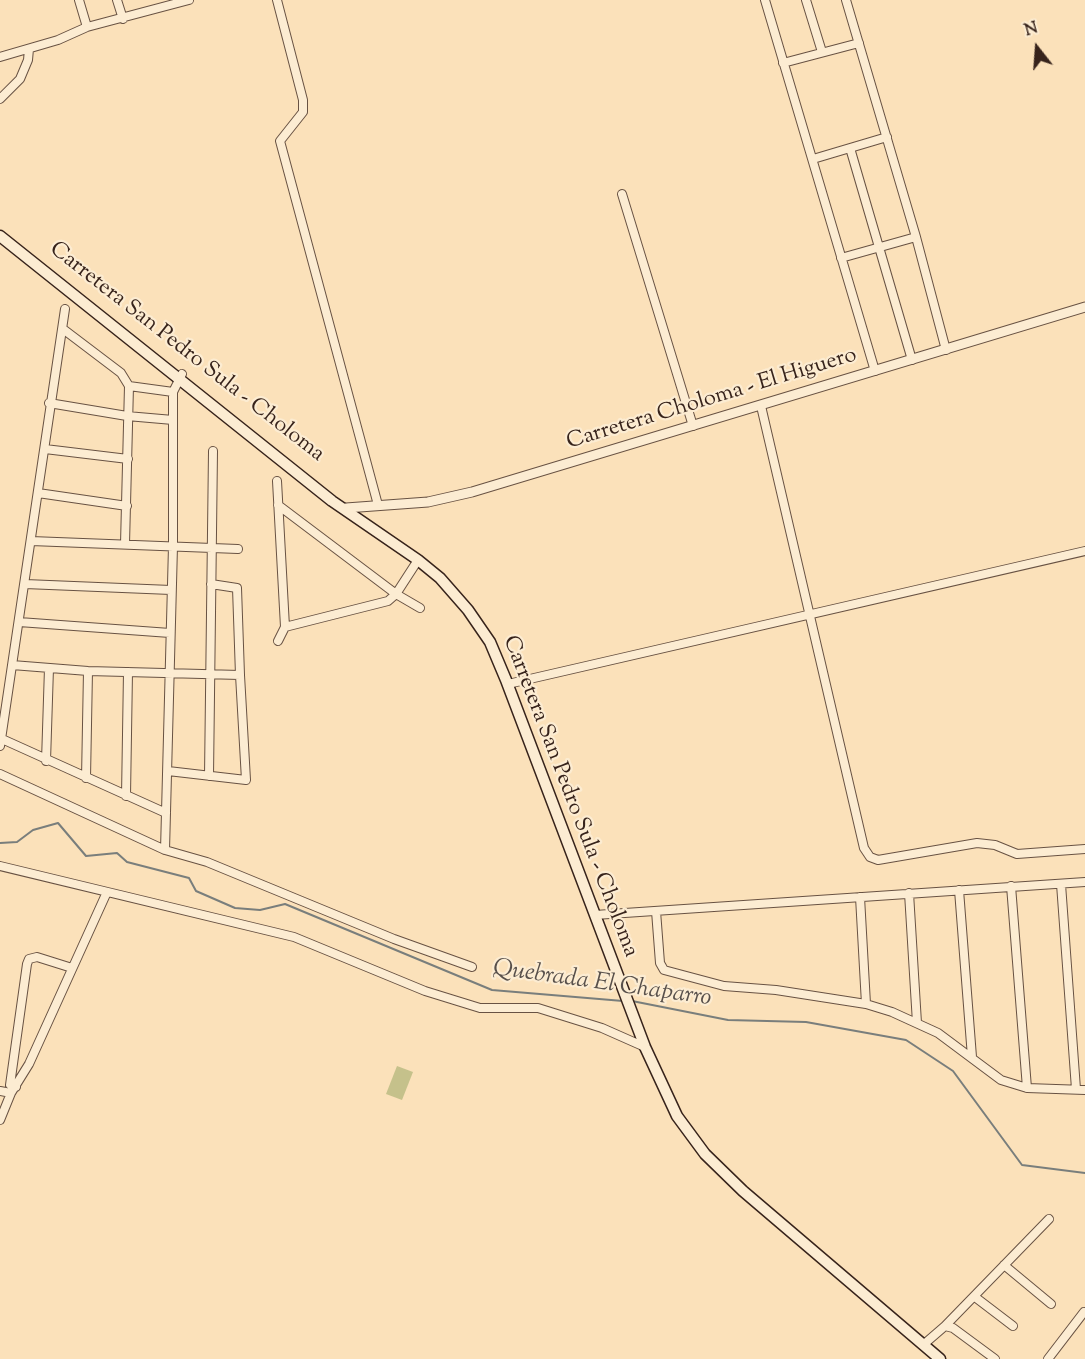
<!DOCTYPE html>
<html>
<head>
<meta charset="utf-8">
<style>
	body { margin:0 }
	#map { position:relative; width:1085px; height:1359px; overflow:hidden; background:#fbe1ba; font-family:"Sorts Mill Goudy",serif }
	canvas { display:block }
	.north { position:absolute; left:1007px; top:18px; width:60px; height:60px; -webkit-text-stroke:4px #fcecd2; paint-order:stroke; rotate:343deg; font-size:16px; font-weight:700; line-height:24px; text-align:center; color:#37231b }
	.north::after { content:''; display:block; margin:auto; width:21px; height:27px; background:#37231b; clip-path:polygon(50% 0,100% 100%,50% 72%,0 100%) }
</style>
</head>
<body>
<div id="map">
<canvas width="1085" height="1359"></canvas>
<div class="north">N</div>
</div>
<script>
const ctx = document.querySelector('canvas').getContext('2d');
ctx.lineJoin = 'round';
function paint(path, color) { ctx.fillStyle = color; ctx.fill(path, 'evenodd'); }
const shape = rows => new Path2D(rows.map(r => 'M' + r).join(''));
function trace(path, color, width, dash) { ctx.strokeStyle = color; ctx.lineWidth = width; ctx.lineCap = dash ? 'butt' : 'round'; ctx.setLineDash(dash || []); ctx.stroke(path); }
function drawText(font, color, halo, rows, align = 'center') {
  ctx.font = font + ' "Sorts Mill Goudy",serif'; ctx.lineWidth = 4.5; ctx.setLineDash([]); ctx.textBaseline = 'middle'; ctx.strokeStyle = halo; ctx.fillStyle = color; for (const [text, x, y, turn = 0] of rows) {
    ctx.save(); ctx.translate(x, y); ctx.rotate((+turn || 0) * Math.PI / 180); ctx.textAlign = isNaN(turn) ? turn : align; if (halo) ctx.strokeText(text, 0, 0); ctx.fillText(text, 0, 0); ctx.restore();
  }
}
paint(shape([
	[397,1066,413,1072,402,1100,386,1094]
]), '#c5c18b');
trace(shape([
	[0,843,17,842,33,830,58,823,86,856,117,853,127,862,189,878,196,891,235,908,260,910,285,904,492,990,623,1001],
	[632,1001,728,1020,806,1022,906,1040,953,1071,1022,1165,1085,1173]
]), '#797e7c', 2);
const minor = shape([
	[79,0,87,27],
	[117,0,123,19],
	[277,0,303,100,303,112,280,141,378,505],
	[765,0,875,371],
	[806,0,822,52],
	[846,0,916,237,946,350],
	[0,57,58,40,87,27,189,0],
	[783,63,859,43],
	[0,99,20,79,28,60,29,49],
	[850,148,912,360],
	[813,159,887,137],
	[622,194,693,426],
	[841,258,916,237],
	[63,329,121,373,129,386,173,392],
	[49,403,127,416,173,420],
	[761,406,864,848,870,857,878,860,977,843,995,845,1017,854,1085,849],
	[45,449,128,459],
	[277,481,285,627,278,641],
	[38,493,127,506],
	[278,505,396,594,420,608],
	[31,541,238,549],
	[125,544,129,386],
	[25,584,171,590],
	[19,622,170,633],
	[285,627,388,601,396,594,418,560],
	[12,665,88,671,240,675,237,588,211,584],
	[508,684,1085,551],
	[2,739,166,813],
	[0,746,65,309],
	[46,761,49,668],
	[168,771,246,780,240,675],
	[0,774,165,850,207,862,394,939,472,967],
	[209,776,213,451],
	[86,778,88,671],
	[126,796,128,672],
	[165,850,173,546,173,392,182,374],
	[0,866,294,937,425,991,480,1008,538,1008,602,1028,645,1047],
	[1061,884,1076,1089],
	[1011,886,1027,1088],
	[959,890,972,1057],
	[909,893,917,1023],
	[860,897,866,1004],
	[656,911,660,963,664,970,724,986,776,990,866,1004,892,1012,938,1033,1001,1080,1027,1088,1085,1090],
	[595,915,1085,882],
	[16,1087,10,1085,27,964,29,959,37,957,72,968],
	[0,1091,11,1093,0,1120],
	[11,1093,29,1064,107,892],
	[1004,1265,1051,1304],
	[975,1297,1013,1326],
	[945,1326,1049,1219],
	[923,1345,945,1326,953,1328,995,1359],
	[1048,1359,1084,1312]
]);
const tertiary = shape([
	[346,508,428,502,472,492,1085,307]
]);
const secondary = shape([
	[0,236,332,501,418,560,440,578,468,610,490,642,506,680,645,1047,677,1116,705,1154,743,1191,940,1359]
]);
trace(minor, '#685243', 10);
trace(tertiary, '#685243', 11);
trace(secondary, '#37231b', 13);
trace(minor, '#fcecd2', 8);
trace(tertiary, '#fcecd2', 9);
trace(secondary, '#fcecd2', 10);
drawText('22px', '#37231b', '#fcecd2', [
	["Carretera San Pedro Sula - Choloma",186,353,38],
	["Carretera Choloma - El Higuero",712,400,-17],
	["Carretera San Pedro Sula - Choloma",569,797,69]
]);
drawText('italic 24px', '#58504b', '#fcecd2', [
	["Quebrada El Chaparro",602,985,8]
]);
</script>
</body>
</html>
